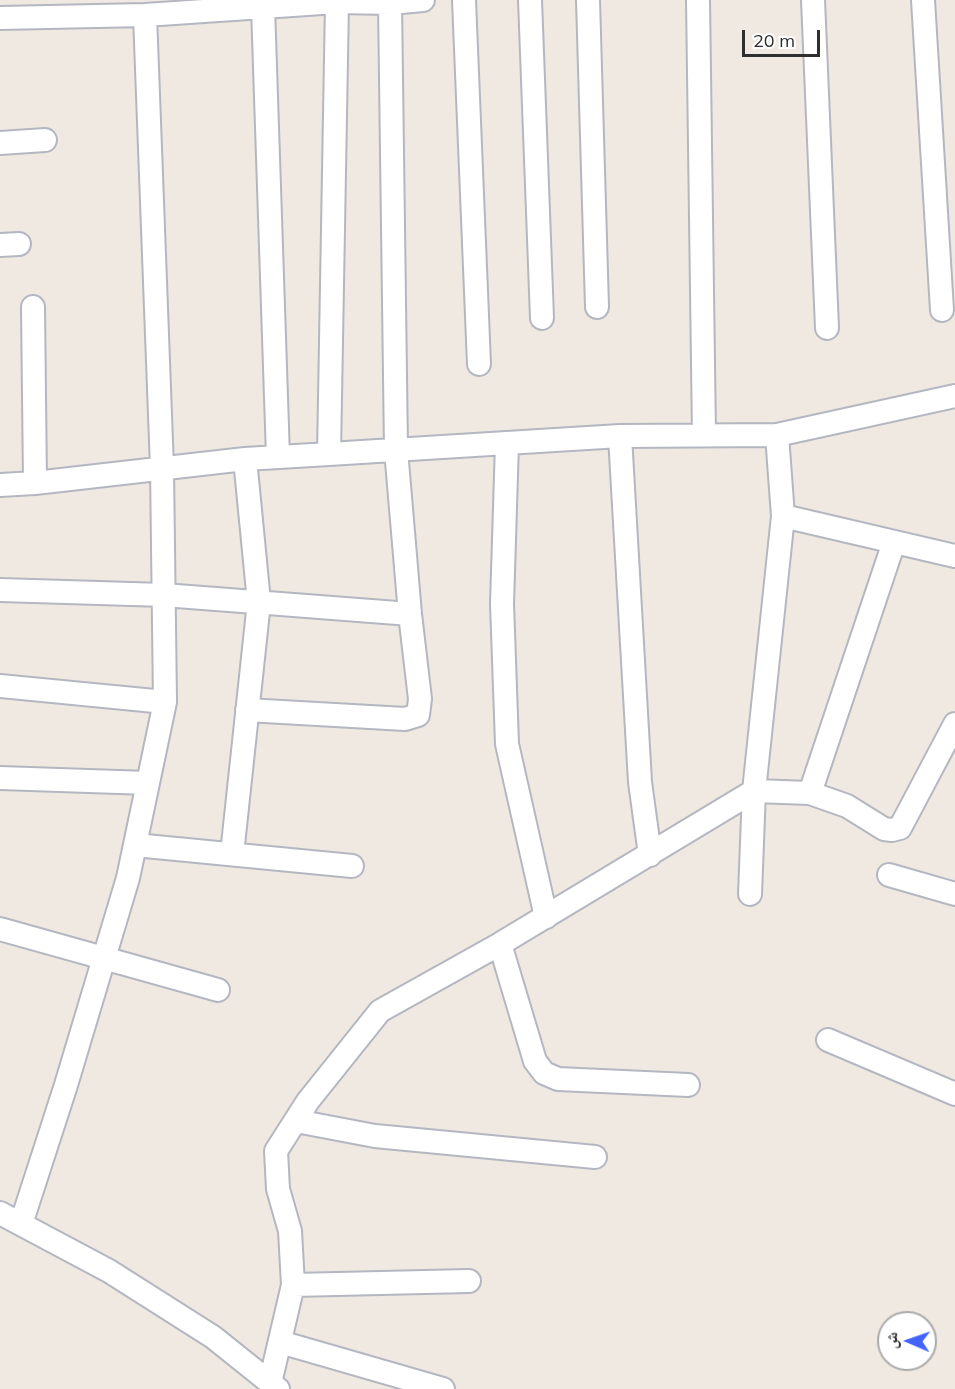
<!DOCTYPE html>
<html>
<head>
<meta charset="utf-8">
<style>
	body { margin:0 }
	#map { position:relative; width:955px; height:1389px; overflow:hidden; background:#efe9e1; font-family:Mulish,"Noto Naskh Arabic",sans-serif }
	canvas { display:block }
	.north { position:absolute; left:877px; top:1311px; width:60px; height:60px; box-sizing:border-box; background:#fff; border:2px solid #ababab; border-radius:50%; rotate:272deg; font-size:16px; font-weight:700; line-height:24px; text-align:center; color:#2e2e2e }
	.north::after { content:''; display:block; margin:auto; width:21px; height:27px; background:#4264fb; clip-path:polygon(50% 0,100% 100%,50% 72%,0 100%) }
	.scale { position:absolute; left:742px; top:30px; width:78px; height:27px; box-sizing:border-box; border:3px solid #2e2e2e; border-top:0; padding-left:8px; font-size:18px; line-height:21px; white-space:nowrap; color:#2e2e2e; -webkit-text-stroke:4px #fff; paint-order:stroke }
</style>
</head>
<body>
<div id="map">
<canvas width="955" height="1389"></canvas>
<div class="north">ش</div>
<div class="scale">20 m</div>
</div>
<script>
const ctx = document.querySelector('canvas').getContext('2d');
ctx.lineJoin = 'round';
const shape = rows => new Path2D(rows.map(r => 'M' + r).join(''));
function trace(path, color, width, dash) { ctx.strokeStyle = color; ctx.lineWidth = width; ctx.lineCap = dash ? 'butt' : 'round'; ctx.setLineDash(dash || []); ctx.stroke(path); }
const street = shape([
	[464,0,479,364],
	[530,0,542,318],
	[588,0,597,307],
	[698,0,704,435],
	[813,0,827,328],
	[923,0,942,310],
	[263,7,278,457],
	[0,18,145,15,337,2,390,3,423,0],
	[0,143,45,140],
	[0,245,19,244],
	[33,307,35,483],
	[620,436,640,782,650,855],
	[507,443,502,604,507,744,546,917],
	[329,454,337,2],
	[0,485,35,483,245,459,329,454,620,436,777,435,955,396],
	[783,516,955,556],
	[0,590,164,595,410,614],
	[0,686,165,702],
	[247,710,405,719,418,715,420,699,410,614,396,450,390,3],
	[0,778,148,783],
	[810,793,894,542],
	[135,845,352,866],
	[232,854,259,602,245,459],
	[889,875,955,894],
	[750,894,754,791,783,516,777,435],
	[0,929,218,990],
	[500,944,535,1061,544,1073,558,1079,688,1085],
	[828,1040,955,1094],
	[296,1121,375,1136,595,1157],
	[0,1213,109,1271,213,1337,278,1389],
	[21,1224,66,1085,128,878,165,702,162,468,145,15],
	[293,1285,469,1281],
	[280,1342,443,1389],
	[270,1383,293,1285,290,1231,278,1189,276,1151,308,1101,380,1011,500,944,754,791,810,793,847,806,884,829,892,830,900,828,955,724]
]);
trace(street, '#b4b7c1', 26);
trace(street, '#fff', 22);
</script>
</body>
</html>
